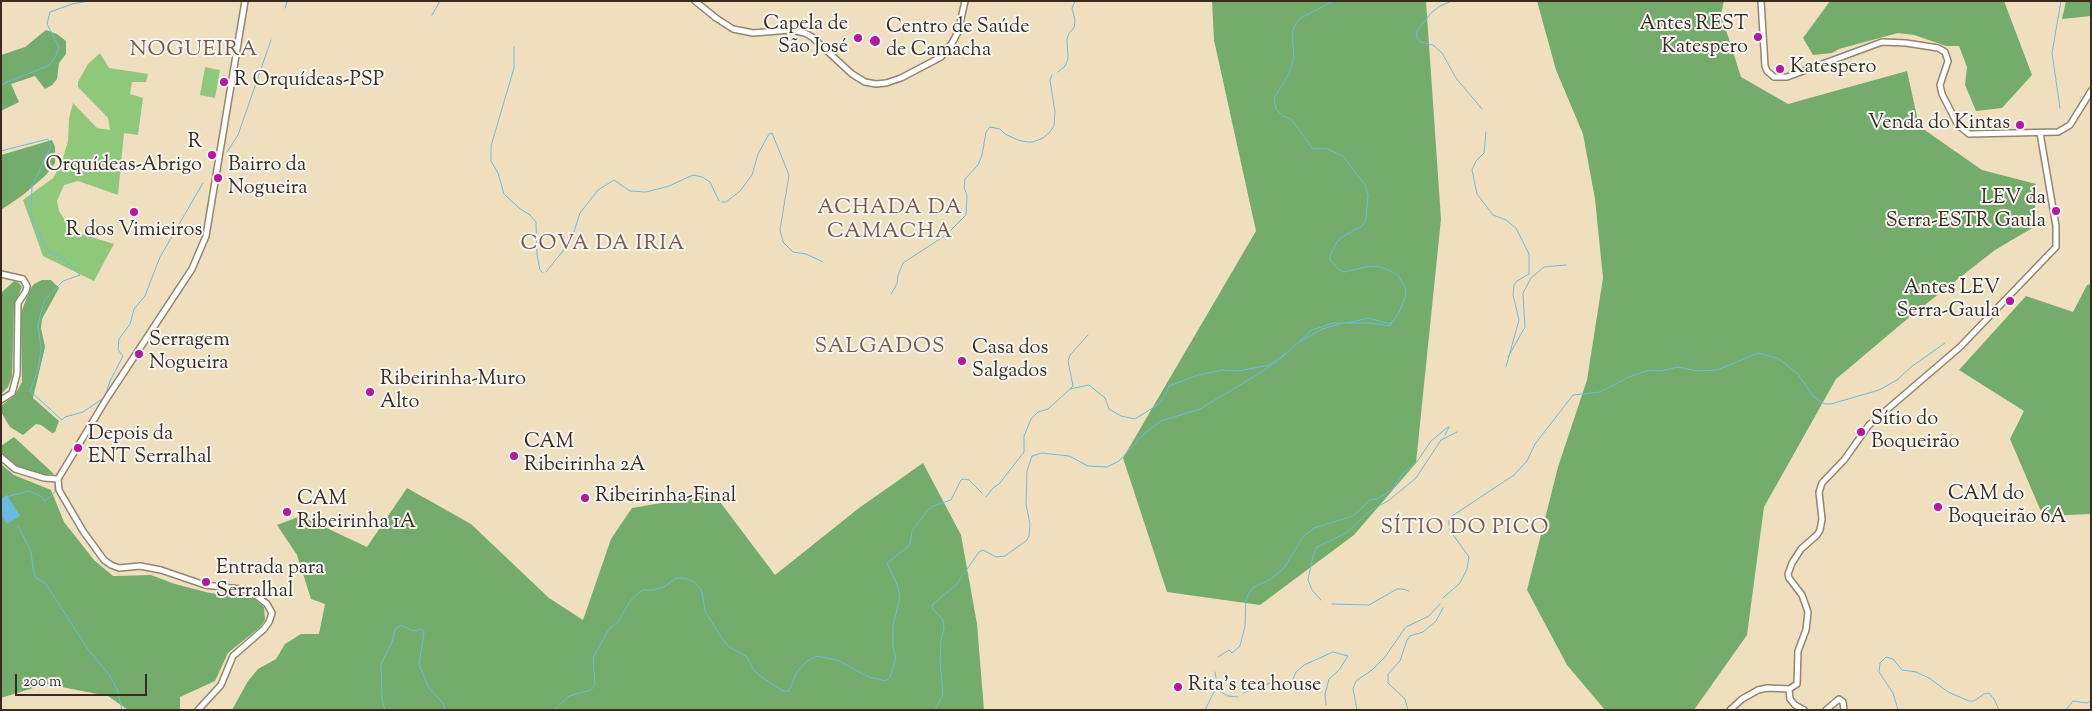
<!DOCTYPE html>
<html>
<head>
<meta charset="utf-8">
<style>
	body { margin:0 }
	#map { position:relative; width:2092px; height:711px; overflow:hidden; background:#efdfbf; font-family:"Sorts Mill Goudy",serif }
	canvas { display:block }
	.frame { position:absolute; inset:0; border:2px solid #3b2a1e; pointer-events:none }
	.scale { position:absolute; left:15px; top:674px; width:132px; height:22px; box-sizing:border-box; border:2px solid #3b2a1e; border-top:0; padding-left:6px; font-size:15px; line-height:18px; white-space:nowrap; color:#3b2a1e; -webkit-text-stroke:4px #f6f6f2; paint-order:stroke }
</style>
</head>
<body>
<div id="map">
<canvas width="2092" height="711"></canvas>
<div class="frame"></div>
<div class="scale">200 m</div>
</div>
<script>
const ctx = document.querySelector('canvas').getContext('2d');
ctx.lineJoin = 'round';
function paint(path, color) { ctx.fillStyle = color; ctx.fill(path, 'evenodd'); }
const shape = rows => new Path2D(rows.map(r => 'M' + r).join(''));
function trace(path, color, width, dash) { ctx.strokeStyle = color; ctx.lineWidth = width; ctx.lineCap = dash ? 'butt' : 'round'; ctx.setLineDash(dash || []); ctx.stroke(path); }
function drawText(font, color, halo, rows, align = 'center') {
  ctx.font = font + ' "Sorts Mill Goudy",serif'; ctx.lineWidth = 4; ctx.setLineDash([]); ctx.textBaseline = 'middle'; ctx.strokeStyle = halo; ctx.fillStyle = color; for (const [text, x, y, turn = 0] of rows) {
    ctx.save(); ctx.translate(x, y); ctx.rotate((+turn || 0) * Math.PI / 180); ctx.textAlign = isNaN(turn) ? turn : align; if (halo) ctx.strokeText(text, 0, 0); ctx.fillText(text, 0, 0); ctx.restore();
  }
}
paint(shape([
	[100,53,109,68,148,74,146,82,132,82,130,94,143,98,138,135,124,133,118,195,78,181,64,185,57,201,59,211,72,231,114,244,94,281,43,256,23,200,53,178,61,165,68,141,69,119,73,103,97,128,110,130,108,118,78,87,78,82,88,64],
	[205,67,220,70,215,98,200,95]
]), '#90c87b');
paint(shape([
	[1212,1,1426,1,1441,219,1416,463,1354,535,1260,605,1167,592,1123,458,1256,231,1214,40],
	[1537,1,1724,1,1721,14,1741,77,1788,104,1907,71,1919,126,1982,170,2036,184,2034,227,1995,250,1912,315,1836,379,1764,507,1747,635,1694,710,1605,710,1567,665,1527,590,1558,467,1587,380,1603,278,1595,199,1583,134,1556,70],
	[1830,1,2004,1,2032,75,2002,108,1976,111,1965,85,1967,67,1959,46,1946,46,1914,35,1898,33,1839,49,1832,53,1813,55,1803,38],
	[2066,1,2091,1,2091,16,2062,19],
	[46,30,57,34,66,41,66,54,59,63,57,79,52,85,45,89,35,76,11,84,19,102,1,111,1,55,25,47],
	[52,140,55,147,55,163,46,175,23,195,1,210,1,155],
	[42,280,51,280,59,288,42,319,41,328,45,347,33,398,59,421,55,432,52,433,41,425,36,424,23,435,10,427,1,412,1,406,15,395,22,382,21,313,30,289,34,284],
	[14,281,19,283,22,287,14,305,12,377,8,387,1,394,1,293],
	[2091,284,2091,514,2043,516,2010,439,2024,411,1959,370,2026,296,2073,312,2087,285],
	[14,437,54,474,44,475,17,467,1,453,1,446],
	[923,463,961,535,977,624,984,710,232,710,248,681,258,669,276,659,285,644,301,634,319,634,325,604,311,599,297,555,277,525,301,516,367,547,407,488,471,524,549,598,583,620,611,539,632,508,714,494,775,575,859,508],
	[1,464,14,475,51,490,64,522,94,560,113,576,151,575,175,584,210,593,253,598,264,607,265,620,260,627,228,653,215,681,180,697,180,710,128,710,108,696,46,684,1,698]
]), '#74ac6b');
paint(shape([
	[7,495,20,516,7,524,1,514,1,499]
]), '#68bce4');
trace(shape([
	[1452,1,1440,6,1431,13,1417,31,1417,38,1420,42,1433,45,1442,53,1456,78,1482,109],
	[285,8,287,2],
	[432,15,440,1],
	[1058,72,1065,66,1068,59,1067,39,1069,33,1074,28,1075,20,1072,8,1075,1],
	[1,86,7,82,48,66,55,58,59,47,47,24,50,12,72,4,89,1],
	[2060,108,2052,53,2061,1],
	[1486,132,1484,153,1476,161,1472,170,1477,194,1493,215,1506,220,1516,228,1529,254,1529,274,1517,281,1514,285,1513,295,1519,320,1506,367],
	[1,151,48,139,51,146,32,186,31,216,48,251,63,258,80,275,63,281,44,301,38,325,41,349,38,370,30,391,62,420,65,417,83,412,105,397],
	[227,152,238,135,271,40],
	[220,173,221,170],
	[504,194,498,173,491,161,491,146,514,68,514,47],
	[505,195,519,208,530,215,536,222,537,255,540,270,543,273],
	[722,202,726,202,740,191,752,175,758,154,769,134,772,133,789,175,780,230,783,242,793,252,806,254,823,262],
	[546,272,571,241,580,213,598,190,614,180,630,191,646,192,669,186,693,175,702,177,710,182,719,201],
	[891,294,897,284,898,275,903,263,946,235,966,215,967,196,964,187,965,179,978,165,982,155,986,132,990,127,1000,129,1005,134,1018,140,1027,142,1033,142,1043,138,1049,133,1054,126,1055,112,1050,80,1052,75],
	[1347,323,1369,318,1390,324,1392,321],
	[1301,341,1322,329,1340,324],
	[1508,357,1525,327,1523,293,1531,278,1544,267,1566,265],
	[1070,389,1073,386,1068,361,1070,355,1088,335],
	[105,396,110,381,123,356,118,350,119,339,130,324,134,309,145,296,160,257,203,183],
	[1445,435,1449,427],
	[67,460,102,401],
	[6,497,29,491,42,497,45,501,55,492,55,481],
	[986,497,993,488,999,484,1024,452,1024,436,1031,419,1038,412,1048,409,1070,389,1089,385,1105,398,1109,409,1121,416,1135,419,1159,404,1166,394,1169,386,1198,375,1223,370,1239,371,1269,365,1286,353],
	[1449,525,1449,518,1514,475,1527,461,1535,444,1573,395,1600,392,1629,377,1649,370,1660,371,1678,367,1697,371,1717,370,1758,353,1779,359,1797,373,1814,397,1825,404,1831,404,1879,390,1897,380,1911,367,1945,343],
	[18,526,31,551,33,569,36,578,46,584,87,648,110,676,117,689,122,710],
	[1443,598,1460,583,1467,569,1469,557,1449,529],
	[1321,600,1312,590,1308,580,1313,556,1317,547,1346,533,1371,510,1388,501,1416,478,1441,440,1457,432],
	[1332,604,1369,605,1397,589,1403,589,1409,591],
	[1406,627,1429,616,1440,604],
	[1218,657,1229,650,1232,653,1240,646,1245,626,1246,600,1249,593,1254,587,1271,579,1284,568,1303,537,1314,528,1353,516,1370,500,1377,499,1393,489,1402,474,1416,463,1431,441,1448,427],
	[1215,672,1216,678],
	[1216,689,1228,696,1238,697],
	[1243,693,1273,682,1291,684,1296,672,1304,665,1333,652,1348,656,1339,670,1329,679,1325,694,1326,705],
	[385,710,382,699,381,664,392,642,395,629,401,625,413,631,422,629,424,633,419,665,429,688,443,703,445,710],
	[554,710,569,696,591,690,595,685,593,658,609,629,618,622,630,601,642,590,653,590,664,587,676,578,685,578,694,582,702,591,705,611,721,637,728,646,747,657,753,669,760,676,783,691,789,691,797,672,806,662,816,656,837,660,869,677,886,681,890,677,896,658,893,647,893,626,900,597,897,584,887,563,910,545,912,531,928,510,933,506,951,500,961,480,964,479,969,480,982,493],
	[935,710,943,695,940,660,941,640,944,628,943,620,932,608,933,604,956,585,979,552,983,550,996,557,1005,556,1027,540,1029,536,1030,524,1026,504,1027,471,1032,456,1042,453,1069,456,1088,466,1107,467,1119,461,1145,433,1161,421,1200,409,1255,376,1279,360,1312,330,1334,323,1371,323,1390,326,1399,312,1405,298,1406,289,1398,275,1381,267,1369,266,1345,272,1339,270,1330,259,1331,253,1337,242,1342,237,1362,226,1366,220,1368,195,1365,185,1343,156,1325,148,1313,149,1291,119,1283,116,1276,109,1274,98,1289,74,1294,57,1292,33,1295,25,1301,18,1333,1],
	[1205,710,1215,690],
	[1357,710,1353,689,1356,681,1372,670,1385,657,1405,628],
	[1408,710,1405,699,1388,683,1388,674,1400,661,1407,640,1410,636,1423,632,1436,621,1443,608],
	[1898,710,1893,693,1879,672,1880,663,1886,657,1893,659,1902,670,1916,672,1929,678,1948,692,1969,701,1974,701,1984,694,1989,693,1994,699,1999,710],
	[2066,710,2073,701,2087,703,2091,701]
]), '#68bce4', 1);
const secondary = shape([
	[695,1,716,18,733,29,753,33,791,30,805,33,812,37,852,74,865,82,876,84,886,83,901,78,941,57,952,43,958,32,965,1],
	[1761,1,1765,66,1767,71,1774,77,1787,77,1882,42,1906,43,1938,48,1945,52,1948,61,1940,85,1942,94,1958,125,1969,134,2058,132,2070,125,2091,91],
	[1,274,23,279,27,286,26,291,18,303,17,374,12,393,1,400],
	[1,457,15,469,44,478,58,479],
	[1789,689,1790,699,1795,705,1804,710],
	[198,710,221,685,233,656,264,629,269,622,272,613,267,604,249,590,205,585,161,570,140,566,119,568,111,565,104,560,83,531,59,490,58,479,107,398,192,269,206,236,245,1],
	[1730,710,1742,699,1758,690,1767,688,1789,689,1797,684,1798,651,1806,630,1808,612,1802,595,1789,578,1788,574,1792,563,1801,549,1817,535,1820,530,1822,519,1819,492,1822,483,1844,460,1869,425,1960,347,2056,247,2056,226,2040,133],
	[1826,710,1839,699,1843,702,1844,710]
]);
trace(secondary, '#95846e', 8);
trace(secondary, '#fff', 5);
for (const [x, y, r, color] of [
	[1758,37,5,"#b5179e"],
	[858,38,5,"#b5179e"],
	[875,41,6,"#b5179e"],
	[1780,69,5,"#b5179e"],
	[224,82,5,"#b5179e"],
	[2020,125,5,"#b5179e"],
	[212,155,5,"#b5179e"],
	[218,178,5,"#b5179e"],
	[2056,211,5,"#b5179e"],
	[134,212,5,"#b5179e"],
	[2010,301,5,"#b5179e"],
	[139,354,5,"#b5179e"],
	[962,361,5,"#b5179e"],
	[370,392,5,"#b5179e"],
	[1861,432,5,"#b5179e"],
	[78,448,5,"#b5179e"],
	[514,456,5,"#b5179e"],
	[585,498,5,"#b5179e"],
	[1938,507,5,"#b5179e"],
	[287,512,5,"#b5179e"],
	[206,582,5,"#b5179e"],
	[1178,687,5,"#b5179e"]
]) { const dot = new Path2D(); dot.arc(x, y, r, 0, 2 * Math.PI); ctx.fillStyle = color; ctx.fill(dot); trace(dot, '#f6f6f2', 2); }
drawText('20px', '#3b2a1e', '#f6f6f2', [
	["Capela de",848,26,"right"],
	["São José",848,49,"right"],
	["Antes REST",1748,26,"right"],
	["Katespero",1748,49,"right"],
	["Centro de Saúde",886,29],
	["de Camacha",886,52],
	["Katespero",1790,69],
	["R Orquídeas-PSP",234,82],
	["Venda do Kintas",2010,125,"right"],
	["R",202,144,"right"],
	["Orquídeas-Abrigo",202,167,"right"],
	["Bairro da",228,167],
	["Nogueira",228,190],
	["LEV da",2046,200,"right"],
	["Serra-ESTR Gaula",2046,223,"right"],
	["R dos Vimieiros",134,232,"center"],
	["Antes LEV",2000,290,"right"],
	["Serra-Gaula",2000,313,"right"],
	["Serragem",149,342],
	["Nogueira",149,365],
	["Casa dos",972,350],
	["Salgados",972,373],
	["Ribeirinha-Muro",380,381],
	["Alto",380,404],
	["Sítio do",1871,421],
	["Boqueirão",1871,444],
	["Depois da",88,436],
	["ENT Serralhal",88,459],
	["CAM",524,444],
	["Ribeirinha 2A",524,467],
	["CAM do",1948,496],
	["Boqueirão 6A",1948,519],
	["Ribeirinha-Final",595,498],
	["CAM",297,501],
	["Ribeirinha 1A",297,524],
	["Entrada para",216,570],
	["Serralhal",216,593],
	["Rita's tea house",1188,687]
], 'left');
ctx.letterSpacing = '1px';
drawText('21px', '#7b5747', '#f6f6f2', [
	["NOGUEIRA",194,51],
	["ACHADA DA",890,209],
	["CAMACHA",890,233],
	["COVA DA IRIA",603,245],
	["SALGADOS",880,348],
	["SÍTIO DO PICO",1465,529]
]);
ctx.letterSpacing = '0px';
</script>
</body>
</html>
